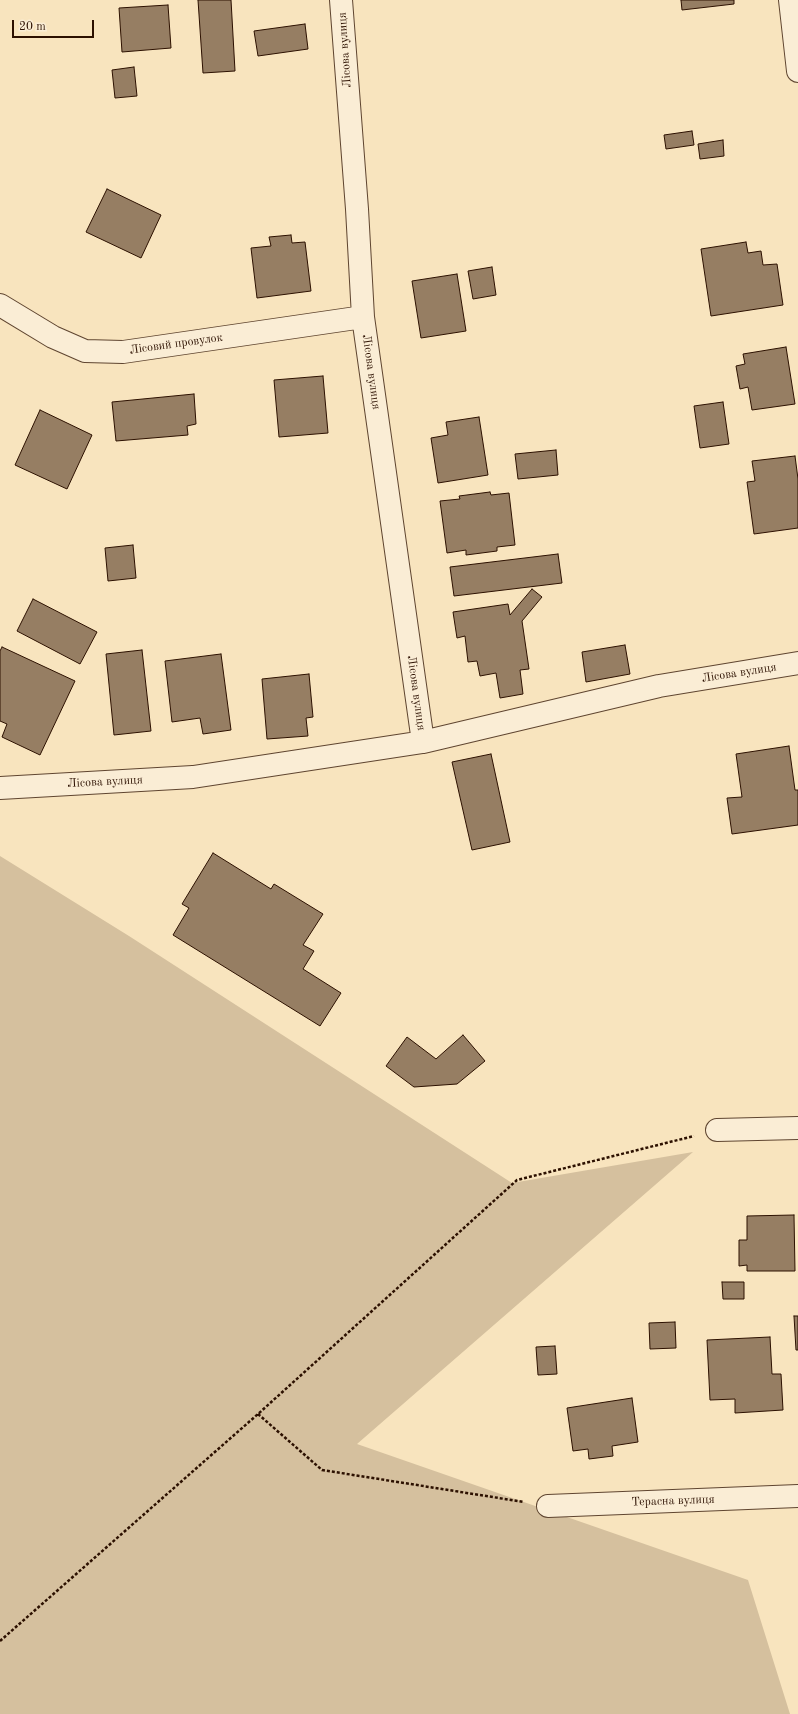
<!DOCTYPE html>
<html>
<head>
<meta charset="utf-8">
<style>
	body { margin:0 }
	#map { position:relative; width:798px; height:1714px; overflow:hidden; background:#f8e4be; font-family:"Old Standard TT",serif }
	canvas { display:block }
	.scale { position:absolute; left:12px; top:20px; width:82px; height:18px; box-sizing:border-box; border:2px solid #2c1000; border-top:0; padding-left:5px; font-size:12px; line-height:14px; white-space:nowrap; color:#2c1000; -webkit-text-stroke:3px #faedd5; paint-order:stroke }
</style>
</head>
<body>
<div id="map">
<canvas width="798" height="1714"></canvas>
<div class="scale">20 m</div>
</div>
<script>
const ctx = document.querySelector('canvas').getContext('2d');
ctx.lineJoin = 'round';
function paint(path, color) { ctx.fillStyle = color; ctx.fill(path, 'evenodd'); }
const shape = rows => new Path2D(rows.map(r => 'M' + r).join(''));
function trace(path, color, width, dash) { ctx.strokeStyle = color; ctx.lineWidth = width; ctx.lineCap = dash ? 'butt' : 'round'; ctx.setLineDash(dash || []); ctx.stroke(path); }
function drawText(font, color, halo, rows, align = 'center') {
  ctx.font = font + ' "Old Standard TT",serif'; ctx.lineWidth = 3; ctx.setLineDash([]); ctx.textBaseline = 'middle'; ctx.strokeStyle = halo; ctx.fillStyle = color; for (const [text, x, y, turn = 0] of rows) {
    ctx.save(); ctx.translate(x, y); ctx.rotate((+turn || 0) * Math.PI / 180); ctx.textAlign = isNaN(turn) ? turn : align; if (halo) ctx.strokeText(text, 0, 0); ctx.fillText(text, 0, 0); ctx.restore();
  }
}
paint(shape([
	[0,856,129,936,512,1183,693,1152,357,1444,748,1580,790,1714,0,1714]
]), '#d5c09e');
const building = shape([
	[198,0,231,0,235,71,203,73,198,0],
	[681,0,734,0,734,4,682,10,681,0],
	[168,5,171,48,122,52,119,8,168,5],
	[305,24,308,49,258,56,254,31,305,24],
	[134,67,137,96,115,98,112,70,134,67],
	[692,131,694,145,666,149,664,135,692,131],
	[723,140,724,156,700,159,698,144,723,140],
	[107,189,161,215,141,258,86,232,107,189],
	[291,235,292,243,305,242,311,291,257,298,251,248,271,246,269,237,291,235],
	[746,242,748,253,761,251,763,265,777,264,783,305,711,316,701,249,746,242],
	[492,267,496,295,473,299,468,271,492,267],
	[457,274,466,331,421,338,412,281,457,274],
	[786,347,795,404,752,410,748,387,740,389,736,366,745,364,743,354,786,347],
	[323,376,328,433,279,437,274,380,323,376],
	[194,394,196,424,187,426,188,435,116,441,112,402,194,394],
	[723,402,729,444,700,448,694,406,723,402],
	[40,410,92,435,67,489,15,465,40,410],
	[479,417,488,475,438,483,431,438,448,435,446,422,479,417],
	[556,450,558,475,518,479,515,454,556,450],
	[795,456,798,479,798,528,754,534,747,482,755,481,752,461,795,456],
	[490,492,491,495,509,493,515,545,497,547,497,551,466,555,466,550,447,553,440,501,460,499,459,496,490,492],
	[133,545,136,578,108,581,105,548,133,545],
	[558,554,562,583,454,596,450,567,558,554],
	[532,589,542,597,522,621,529,669,520,670,523,694,500,698,496,673,480,676,477,661,468,662,465,636,457,638,453,612,508,604,510,615,532,589],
	[33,599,97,632,80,664,17,631,33,599],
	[625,645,630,674,586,682,582,652,625,645],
	[2,647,75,681,40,755,2,737,7,724,0,721,0,651,2,647],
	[142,650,151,731,114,735,106,654,142,650],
	[221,654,231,730,203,734,200,718,172,722,165,661,221,654],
	[309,674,313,717,306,718,308,736,267,739,262,679,309,674],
	[789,746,795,790,798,790,798,825,732,834,727,798,742,797,736,754,789,746],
	[491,754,510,842,472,850,452,762,491,754],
	[213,853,271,889,274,884,323,914,303,945,314,951,303,969,341,993,320,1026,173,935,189,908,182,904,213,853],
	[463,1035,485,1061,457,1084,414,1087,386,1066,407,1037,436,1059,463,1035],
	[794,1215,795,1271,747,1271,747,1265,739,1266,739,1240,747,1240,747,1216,794,1215],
	[722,1282,744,1282,744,1299,723,1299,722,1282],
	[794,1316,798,1316,798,1350,796,1350,794,1316],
	[675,1322,676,1348,650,1349,649,1323,675,1322],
	[770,1337,772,1374,781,1374,783,1410,735,1413,735,1399,710,1400,707,1340,770,1337],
	[555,1346,557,1374,538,1375,536,1347,555,1346],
	[632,1398,638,1442,612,1446,613,1456,589,1459,588,1449,573,1451,567,1408,632,1398]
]);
paint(building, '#967e63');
trace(building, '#2c1000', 1);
const street = shape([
	[341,0,357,209,363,317,423,742],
	[790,0,798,71],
	[0,305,53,337,85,351,123,352,363,317],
	[0,788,193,777,423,742,659,686,798,663],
	[717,1130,798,1128],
	[548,1506,798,1496]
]);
trace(street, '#5f4530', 24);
trace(shape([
	[258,1414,322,1470,524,1502],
	[0,1641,258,1414,517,1180,694,1136]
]), '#2c1000', 2.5, [3, 2]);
trace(street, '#faedd5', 22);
drawText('12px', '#2c1000', '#faedd5', [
	["Лісова вулиця",345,50,-94],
	["Лісовий провулок",176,344,-8],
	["Лісова вулиця",371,372,82],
	["Лісова вулиця",739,673,-9],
	["Лісова вулиця",416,693,82],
	["Лісова вулиця",105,782,-3],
	["Терасна вулиця",673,1501,-2]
]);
</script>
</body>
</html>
